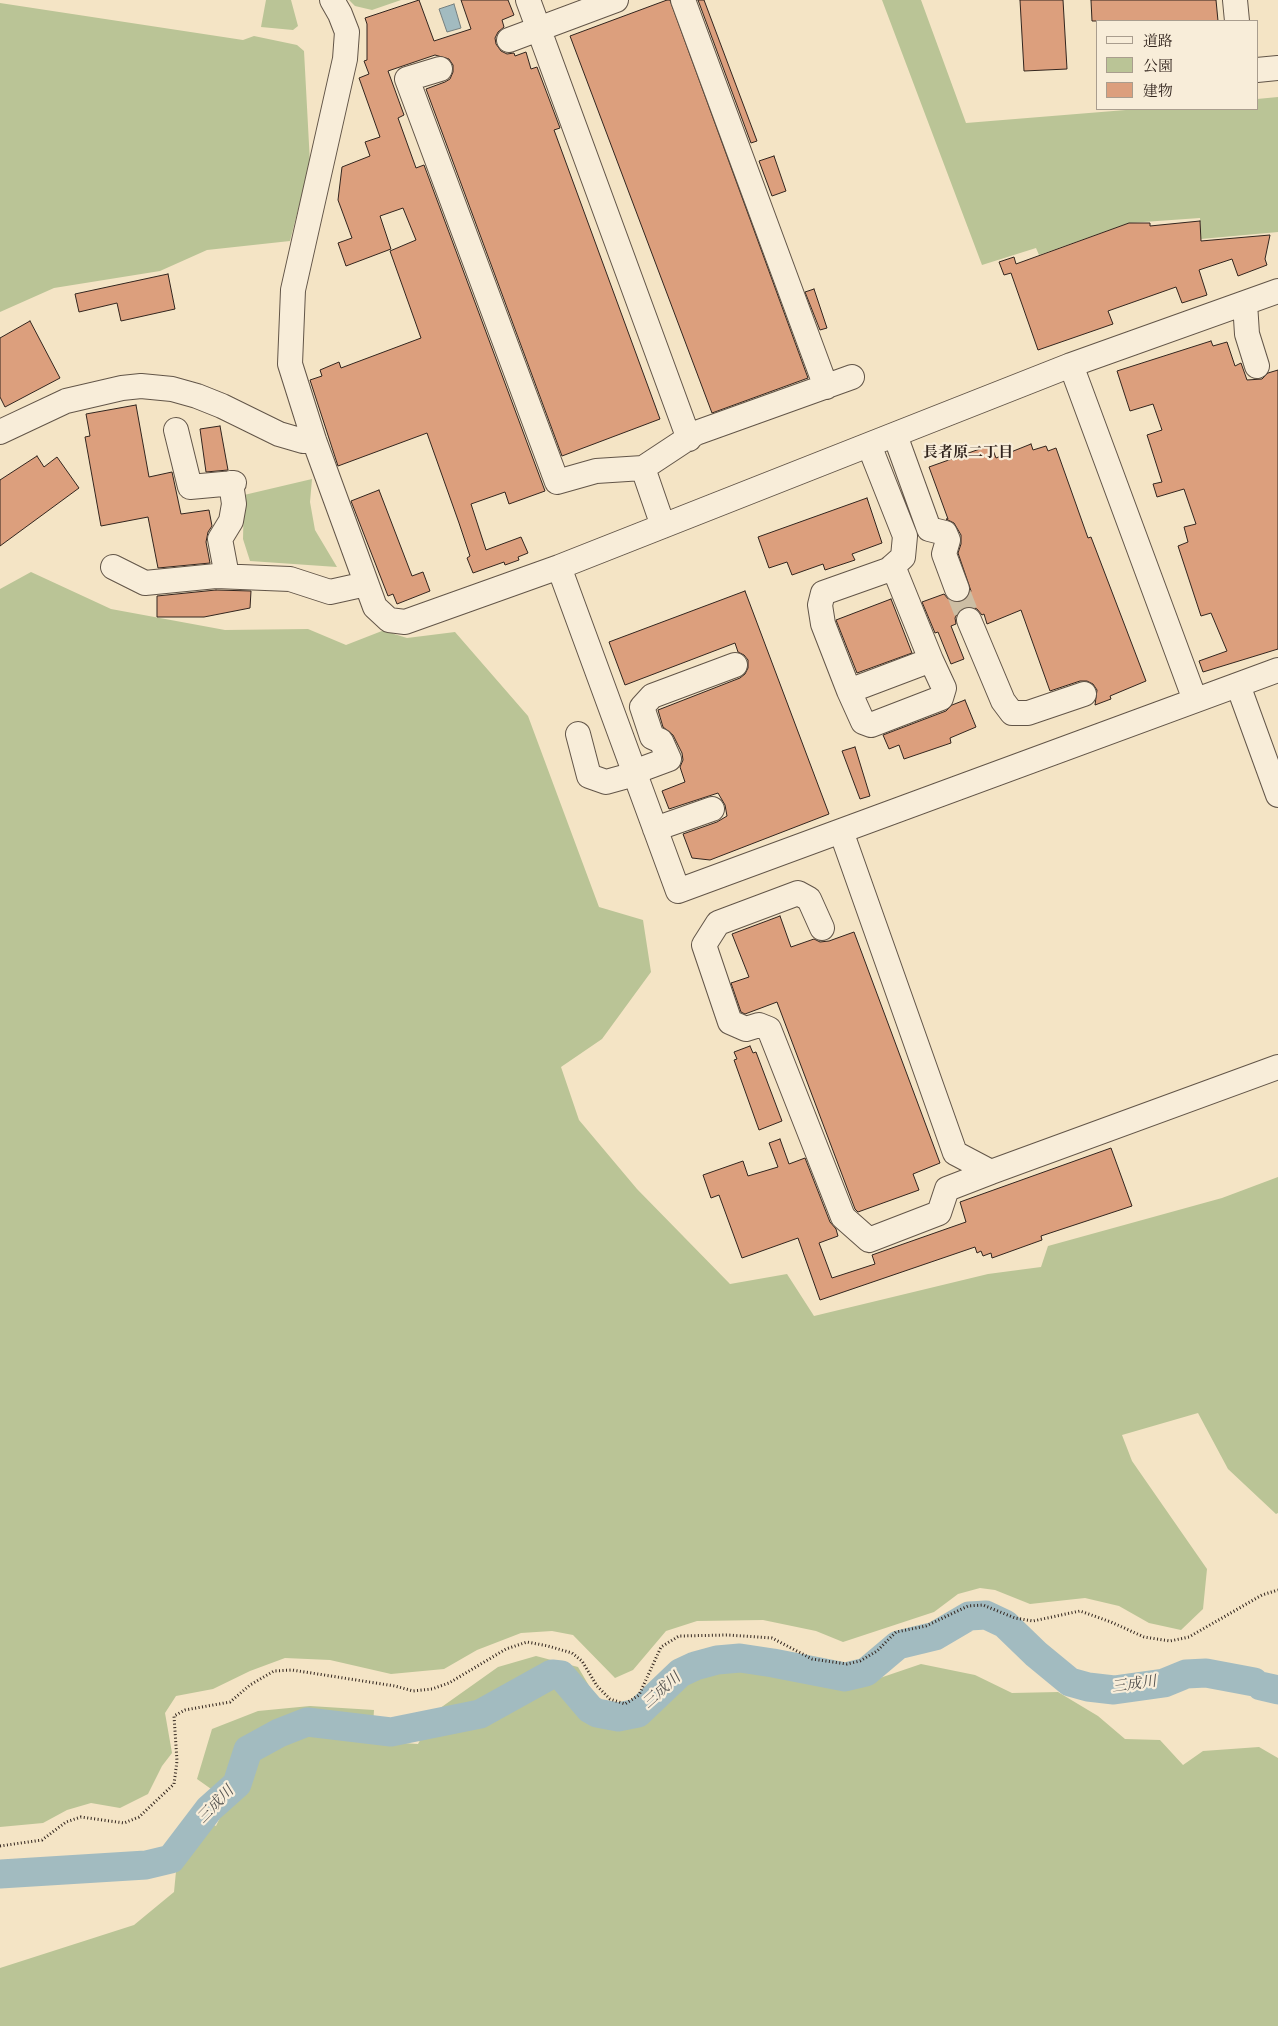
<!DOCTYPE html>
<html>
<head>
<meta charset="utf-8">
<style>
	body { margin:0 }
	#map { position:relative; width:1278px; height:2026px; overflow:hidden; background:#f4e4c5; font-family:Alegreya,"Noto Serif JP",serif }
	canvas { display:block }
	.legend { position:absolute; left:1096px; top:20px; width:162px; height:90px; box-sizing:border-box; background:#f8edd9; border:1px solid #a99d8e; margin:0; padding:6px 9px; list-style:none; font-size:15px; color:#32251e }
	.legend li { display:flex; align-items:center; gap:10px; height:25px }
	.legend b { width:25px; border:1px solid #a99d8e }
</style>
</head>
<body>
<div id="map">
<canvas width="1278" height="2026"></canvas>
<ul class="legend">
<li><b style="height:6px;background:#f8edd9"></b>道路</li>
<li><b style="height:14px;background:#bac496"></b>公園</li>
<li><b style="height:14px;background:#dc9f7d"></b>建物</li>
</ul>
</div>
<script>
const ctx = document.querySelector('canvas').getContext('2d');
ctx.lineJoin = 'round';
function paint(path, color) { ctx.fillStyle = color; ctx.fill(path, 'evenodd'); }
const shape = rows => new Path2D(rows.map(r => 'M' + r).join(''));
function trace(path, color, width, dash) { ctx.strokeStyle = color; ctx.lineWidth = width; ctx.lineCap = dash ? 'butt' : 'round'; ctx.setLineDash(dash || []); ctx.stroke(path); }
function drawText(font, color, halo, rows, align = 'center') {
  ctx.font = font + ' Alegreya,"Noto Serif JP",serif'; ctx.lineWidth = 4.5; ctx.setLineDash([]); ctx.textBaseline = 'middle'; ctx.strokeStyle = halo; ctx.fillStyle = color; for (const [text, x, y, turn = 0] of rows) {
    ctx.save(); ctx.translate(x, y); ctx.rotate((+turn || 0) * Math.PI / 180); ctx.textAlign = isNaN(turn) ? turn : align; if (halo) ctx.strokeText(text, 0, 0); ctx.fillText(text, 0, 0); ctx.restore();
  }
}
paint(shape([
	[266,0,291,0,298,26,293,30,261,27],
	[349,0,401,0,372,10,355,6],
	[882,0,921,0,966,123,1138,109,1257,109,1257,99,1278,97,1278,232,1201,239,1200,218,1129,223,1039,255,1036,248,982,265],
	[0,3,243,40,254,36,297,45,304,51,310,163,290,241,207,250,160,271,54,288,0,312],
	[312,479,310,502,315,530,337,567,250,561,243,539,244,495],
	[31,572,111,609,225,630,308,629,346,645,387,629,394,634,407,638,455,632,528,716,599,907,643,920,651,972,602,1039,561,1067,579,1120,637,1189,730,1284,787,1274,814,1316,988,1274,1041,1267,1048,1246,1222,1198,1278,1177,1278,1513,1276,1514,1228,1469,1198,1413,1122,1435,1132,1461,1207,1569,1203,1609,1181,1630,1149,1623,1119,1606,1085,1598,1030,1604,995,1590,980,1588,958,1594,934,1612,843,1642,816,1631,763,1620,697,1621,666,1631,633,1670,615,1678,573,1635,552,1631,521,1633,477,1650,444,1669,391,1674,330,1660,285,1658,250,1671,213,1689,176,1696,165,1713,172,1753,162,1766,148,1794,120,1808,91,1803,67,1810,43,1823,0,1827,0,589],
	[724,1650,780,1654,844,1678,874,1680,921,1664,975,1675,1012,1693,1058,1692,1098,1716,1125,1739,1160,1740,1183,1765,1203,1751,1259,1747,1278,1758,1278,2026,0,2026,0,1968,134,1925,174,1892,178,1851,198,1818,216,1826,228,1801,197,1779,212,1729,258,1711,310,1706,374,1710,372,1741,418,1744,436,1711,498,1667,536,1656,578,1667,605,1713,630,1713,691,1653]
]), '#bac496');
const water = shape([
	[454,4,461,28,447,32,439,9,454,4]
]);
paint(water, '#a2bbc0');
trace(water, '#757f7f', 1);
trace(shape([
	[1261,1686,1278,1690],
	[0,1874,146,1865,171,1859,209,1809,237,1784,248,1750,279,1733,307,1722,391,1732,480,1714,552,1674,561,1675,590,1709,597,1713,618,1717,638,1713,680,1673,695,1666,717,1660,740,1658,773,1663,845,1677,866,1672,898,1645,935,1636,969,1616,986,1615,1005,1624,1036,1654,1070,1682,1088,1687,1114,1690,1164,1683,1186,1674,1206,1673,1254,1682]
]), '#a2bbc0', 29);
const building = shape([
	[419,0,434,41,471,29,461,0,508,0,514,15,502,20,504,27,498,32,495,38,496,44,501,51,507,54,514,53,515,56,526,52,531,69,537,67,560,128,554,130,660,419,562,456,426,89,445,82,450,79,453,72,453,65,449,59,435,55,388,71,404,115,398,118,416,168,424,165,545,491,509,504,505,492,471,504,486,550,521,537,528,553,518,557,519,560,505,565,504,562,473,573,467,558,470,556,459,523,427,433,338,466,310,380,322,376,320,370,339,362,341,368,421,338,390,251,416,240,403,208,380,216,391,249,346,266,338,243,352,238,338,200,342,167,370,156,365,142,380,137,359,78,369,74,364,61,367,60,367,24,365,18,419,0],
	[667,0,670,0,808,378,712,413,570,36,667,0],
	[698,0,704,0,757,141,751,143,698,0],
	[1020,0,1063,0,1067,69,1024,71,1020,0],
	[1091,0,1216,0,1218,21,1092,21,1091,0],
	[774,156,786,191,772,196,759,161,774,156],
	[1200,221,1201,241,1270,235,1265,259,1267,265,1238,276,1232,259,1199,270,1207,295,1182,303,1176,287,1108,311,1113,324,1038,350,1011,273,1004,275,999,262,1014,257,1016,264,1129,223,1150,223,1150,226,1200,221],
	[168,274,175,309,121,321,117,303,79,312,75,294,168,274],
	[814,289,827,328,820,330,805,292,814,289],
	[30,321,60,378,5,407,0,397,0,338,30,321],
	[1211,341,1213,346,1227,342,1235,366,1241,363,1247,380,1262,379,1268,373,1278,370,1278,649,1203,672,1199,661,1227,651,1211,613,1201,616,1178,546,1188,542,1184,527,1196,524,1184,489,1157,497,1153,484,1162,482,1147,435,1162,430,1153,404,1130,411,1117,371,1211,341],
	[136,405,149,477,172,472,181,514,209,510,212,526,208,532,206,542,210,563,158,568,148,517,101,526,85,437,90,436,86,414,136,405],
	[220,426,228,470,206,472,200,429,220,426],
	[1031,444,1033,450,1046,446,1048,451,1056,448,1088,538,1091,537,1146,681,1110,696,1111,699,1095,705,1097,690,1093,684,1087,681,1080,681,1050,691,1021,610,987,624,984,614,982,615,977,609,970,606,963,608,958,612,955,618,956,624,951,626,964,659,951,664,938,632,935,633,922,602,944,594,949,600,955,603,961,602,967,598,971,591,958,553,961,544,961,535,954,523,946,519,948,519,929,467,991,445,996,458,1031,444],
	[37,456,44,467,57,457,79,488,0,546,0,480,37,456],
	[379,490,412,576,423,572,430,591,397,604,393,594,388,596,351,501,379,490],
	[867,498,882,543,852,554,855,560,825,570,823,564,792,575,787,562,769,568,758,537,867,498],
	[216,590,251,591,250,608,204,617,157,617,157,596,216,590],
	[745,591,829,814,710,860,692,858,683,834,717,822,727,816,725,805,718,793,669,809,662,791,685,782,680,767,683,760,682,753,673,735,663,727,658,710,740,678,745,674,748,668,748,660,744,655,738,652,735,643,625,685,609,642,745,591],
	[891,599,912,653,857,673,836,620,891,599],
	[965,700,976,727,950,738,951,743,904,759,899,745,889,749,883,735,946,711,952,705,965,700],
	[855,747,870,796,860,799,842,751,855,747],
	[780,916,791,947,814,939,820,942,829,941,854,932,940,1163,913,1174,919,1190,858,1212,855,1209,777,1002,745,1014,741,1012,731,983,749,977,732,934,780,916],
	[750,1046,753,1053,756,1052,782,1121,759,1130,734,1060,737,1059,734,1052,750,1046],
	[780,1139,789,1164,805,1158,830,1222,836,1229,838,1236,819,1243,832,1278,875,1264,872,1255,966,1222,960,1202,1111,1148,1132,1206,1041,1236,1042,1240,992,1258,991,1253,983,1256,981,1251,977,1253,975,1247,820,1300,798,1238,742,1258,719,1195,711,1198,703,1175,743,1161,748,1176,778,1167,769,1143,780,1139]
]);
paint(building, '#dc9f7d');
trace(building, '#32251e', 1);
trace(shape([
	[957,589,969,620]
]), '#cdbea4', 24, [24, 12]);
const minor = shape([
	[332,0,340,14,347,32,345,59,293,290,290,364,314,440,375,607,389,620,405,622,559,567,1071,365,1278,291],
	[528,0,689,439],
	[683,0,826,387],
	[1235,0,1237,21],
	[509,40,616,0],
	[440,69,407,79,557,482,596,471,643,468],
	[1257,70,1278,68],
	[1245,303,1247,334,1257,366],
	[1071,365,1195,700],
	[176,430,190,487,234,483],
	[0,432,66,401,122,388,141,386,172,389,197,396,222,406,279,434,303,441,314,440],
	[895,435,929,529,945,533,948,540,944,554,957,589],
	[869,445,905,536,903,557,893,566,888,570,823,593,820,605,823,624,849,691,931,660,893,566],
	[663,526,643,468,696,433,852,377],
	[113,567,145,583,216,576,290,579,330,592,366,584],
	[559,567,678,891,1278,670],
	[227,576,220,539,231,521,234,504,231,483],
	[969,620,1003,701,1012,713,1028,713,1084,694],
	[1238,685,1278,795],
	[849,691,863,722,871,725,941,698,944,688,931,660],
	[578,734,589,776,606,782,635,774],
	[634,772,669,759,661,741,652,737,642,707,652,696,735,665],
	[655,829,712,809],
	[841,831,955,1153,991,1172,1278,1067],
	[822,928,809,899,798,893,718,923,704,945,730,1022,746,1029,759,1025,769,1029,843,1217,869,1240,939,1213,947,1189,991,1172]
]);
trace(minor, '#625548', 26);
trace(shape([
	[0,1846,42,1840,66,1822,81,1817,124,1823,139,1817,174,1784,177,1761,174,1716,185,1710,230,1702,250,1685,274,1671,292,1670,395,1686,413,1691,432,1689,449,1683,506,1649,527,1642,548,1646,572,1653,582,1661,597,1686,610,1699,625,1704,639,1695,661,1647,679,1636,728,1635,772,1638,812,1659,847,1664,860,1661,877,1651,896,1632,926,1626,968,1606,983,1605,1015,1618,1033,1621,1080,1611,1111,1622,1144,1637,1170,1641,1189,1637,1262,1595,1278,1590]
]), '#32251e', 3, [1, 2.5]);
trace(minor, '#f8edd9', 24);
drawText('bold 15px', '#32251e', '#f8edd9', [
	["長者原二丁目",968,453]
]);
drawText('italic 15px', '#54524f', '#f8edd9', [
	["三成川",1134,1685,-8],
	["三成川",662,1691,-42],
	["三成川",216,1805,-46]
]);
</script>
</body>
</html>
